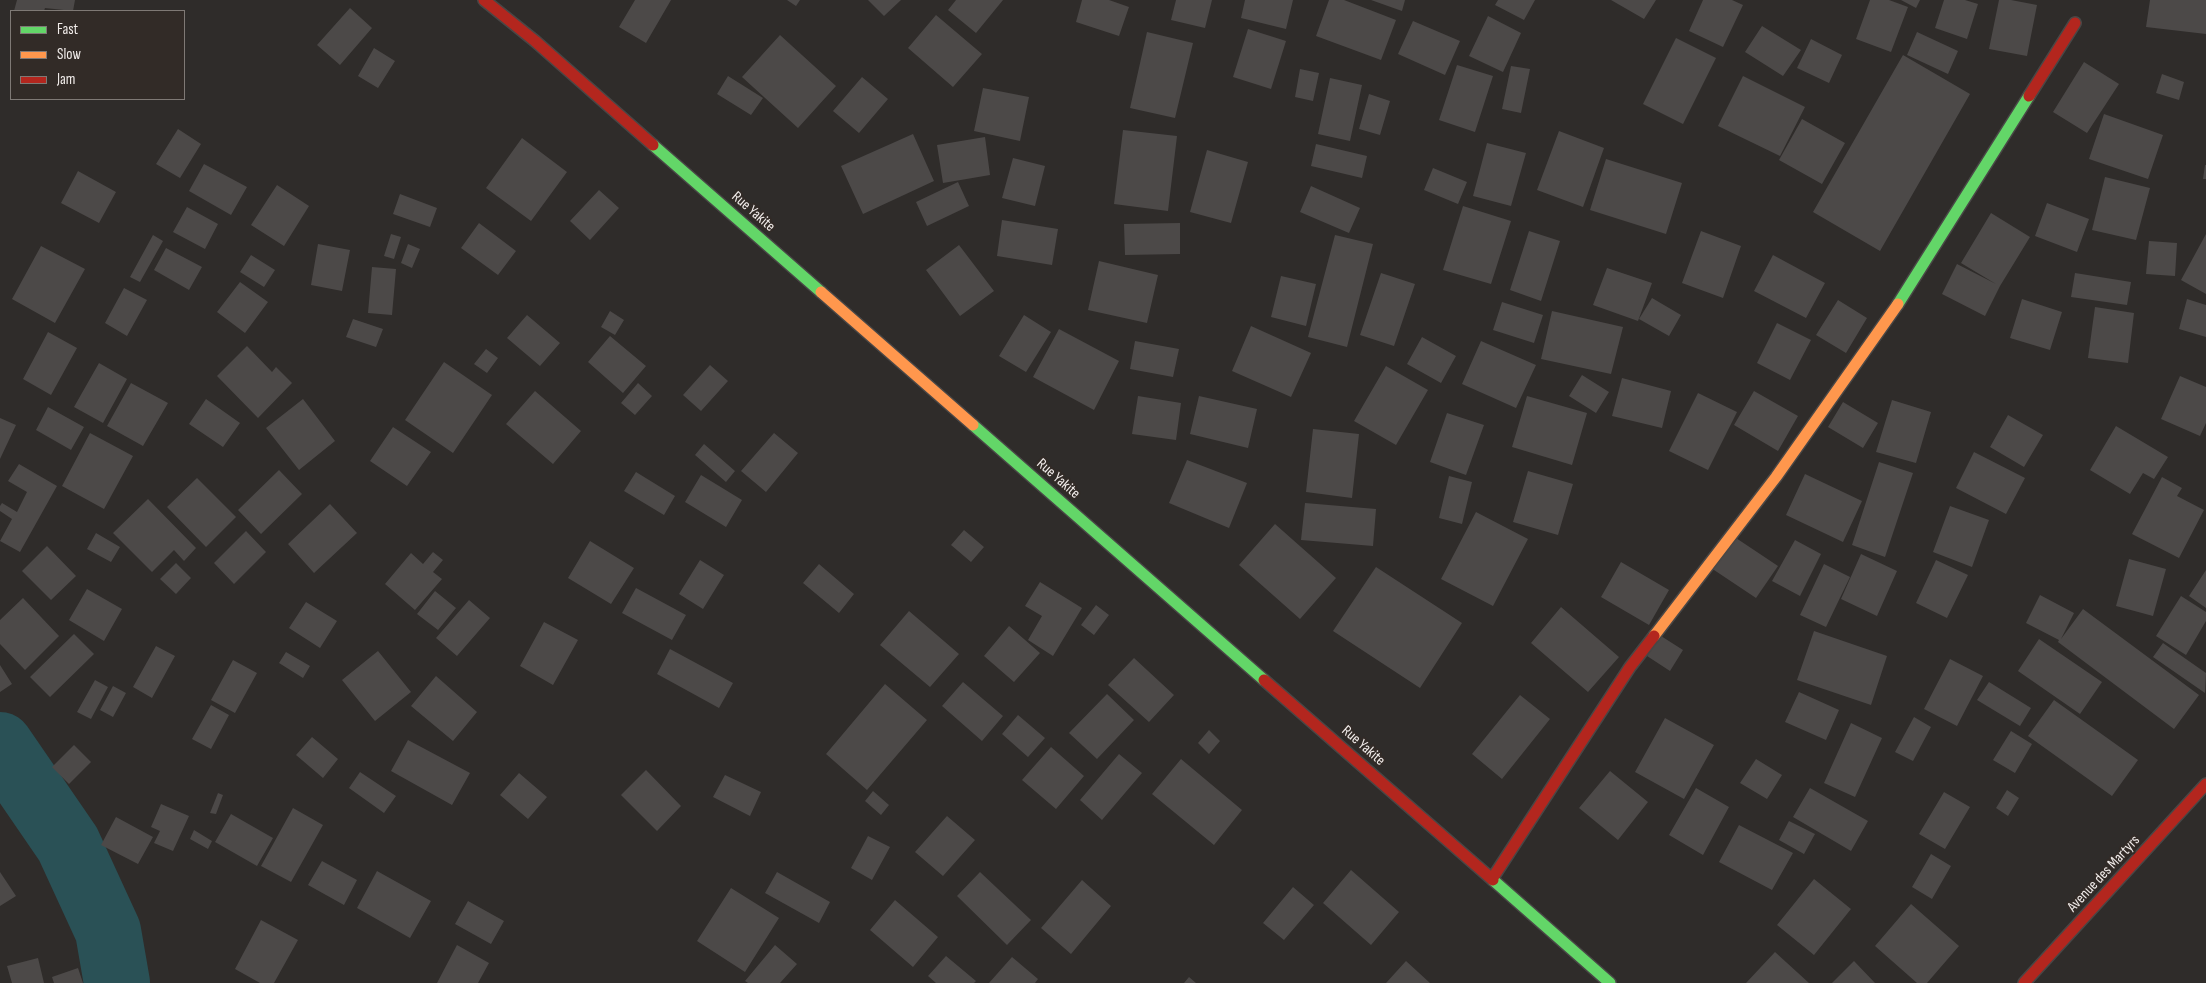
<!DOCTYPE html>
<html>
<head>
<meta charset="utf-8">
<style>
	body { margin:0 }
	#map { position:relative; width:2206px; height:983px; overflow:hidden; background:#2f2c2a; font-family:"Sofia Sans Condensed",sans-serif }
	canvas { display:block }
	.legend { position:absolute; left:10px; top:10px; width:175px; height:90px; box-sizing:border-box; background:#322b27; border:1px solid #7f7975; margin:0; padding:6px 9px; list-style:none; font-size:15px; color:#f2edeb }
	.legend li { display:flex; align-items:center; gap:10px; height:25px }
	.legend b { width:25px; border:1px solid #7f7975 }
</style>
</head>
<body>
<div id="map">
<canvas width="2206" height="983"></canvas>
<ul class="legend">
<li><b style="height:6px;background:#63d668"></b>Fast</li>
<li><b style="height:6px;background:#ff974d"></b>Slow</li>
<li><b style="height:6px;background:#b3261e"></b>Jam</li>
</ul>
</div>
<script>
const ctx = document.querySelector('canvas').getContext('2d');
ctx.lineJoin = 'round';
const shape = rows => new Path2D(rows.map(r => 'M' + r).join(''));
function trace(path, color, width, dash) { ctx.strokeStyle = color; ctx.lineWidth = width; ctx.lineCap = dash ? 'butt' : 'round'; ctx.setLineDash(dash || []); ctx.stroke(path); }
function paint(path, color) { ctx.fillStyle = color; ctx.fill(path, 'evenodd'); }
function drawText(font, color, halo, rows, align = 'center') {
  ctx.font = font + ' "Sofia Sans Condensed",sans-serif'; ctx.lineWidth = 4; ctx.setLineDash([]); ctx.textBaseline = 'middle'; ctx.strokeStyle = halo; ctx.fillStyle = color; for (const [text, x, y, turn = 0] of rows) {
    ctx.save(); ctx.translate(x, y); ctx.rotate((+turn || 0) * Math.PI / 180); ctx.textAlign = isNaN(turn) ? turn : align; if (halo) ctx.strokeText(text, 0, 0); ctx.fillText(text, 0, 0); ctx.restore();
  }
}
trace(shape([
	[0,745,68,844,108,931,117,983]
]), '#2a5156', 66);
paint(shape([
	[17,0,75,0,73,11,45,8,44,11,14,11],
	[635,0,671,0,646,43,619,27],
	[787,0,800,0,796,6],
	[868,0,901,0,884,16],
	[956,0,1003,0,976,33,948,10],
	[1082,0,1109,0,1129,7,1119,36,1076,22],
	[1176,0,1212,0,1205,28,1171,20],
	[1245,0,1293,0,1286,29,1241,18],
	[1329,0,1344,0,1396,20,1381,60,1316,36],
	[1371,0,1405,0,1402,11],
	[1498,0,1535,0,1524,20,1495,5],
	[1611,0,1656,0,1644,19],
	[1703,0,1732,0,1743,5,1723,47,1689,31],
	[1870,0,1889,0,1908,7,1891,52,1856,39],
	[1901,0,1920,0,1916,8],
	[1944,0,1965,0,1978,4,1967,39,1935,28],
	[1999,0,2011,0,2037,5,2027,56,1989,49],
	[2150,0,2206,0,2206,34,2146,27],
	[350,8,372,28,340,65,317,45],
	[936,15,982,54,953,87,908,48],
	[1488,16,1521,33,1503,72,1469,56],
	[1413,21,1460,41,1445,75,1398,54],
	[1762,26,1801,50,1783,76,1745,52],
	[1248,29,1286,41,1271,89,1233,77],
	[1147,32,1193,43,1175,118,1130,108],
	[1917,32,1958,51,1948,74,1907,55],
	[780,35,836,86,798,128,742,77],
	[1676,38,1716,58,1683,124,1643,104],
	[1811,39,1842,55,1829,83,1797,68],
	[374,48,395,61,378,88,358,76],
	[1903,55,1970,94,1880,251,1813,212],
	[2084,62,2119,84,2087,133,2053,112],
	[1457,65,1493,76,1475,132,1439,120],
	[1511,66,1530,69,1521,113,1502,109],
	[1300,69,1319,73,1313,101,1295,97],
	[2162,74,2184,82,2179,100,2156,93],
	[728,76,763,98,751,115,717,94],
	[1743,76,1805,107,1780,156,1718,126],
	[862,77,888,99,859,133,833,111],
	[1330,78,1362,85,1350,141,1318,134],
	[983,88,1029,97,1020,141,974,131],
	[1369,94,1390,101,1380,135,1359,129],
	[2104,114,2163,135,2148,179,2089,159],
	[1802,119,1845,143,1822,184,1779,160],
	[178,129,201,144,180,178,156,164],
	[1123,130,1177,136,1168,211,1114,204],
	[1559,131,1604,148,1583,207,1537,190],
	[913,134,934,181,863,214,841,166],
	[985,137,990,175,943,183,937,145],
	[522,138,567,172,531,221,486,188],
	[1487,143,1526,153,1511,206,1473,196],
	[1316,144,1367,156,1362,178,1311,166],
	[1207,150,1248,162,1231,223,1190,212],
	[1013,158,1045,166,1035,206,1002,198],
	[1606,159,1682,183,1666,234,1590,210],
	[204,164,247,187,231,215,189,191],
	[2205,165,2206,165,2206,179,2203,179],
	[1433,168,1467,182,1458,204,1424,190],
	[78,171,116,192,99,223,61,203],
	[2105,177,2150,188,2136,240,2092,230],
	[958,182,969,206,927,226,916,202],
	[277,185,309,206,284,246,251,225],
	[1311,186,1360,208,1349,233,1300,212],
	[599,190,619,208,590,240,570,221],
	[400,194,437,208,430,227,393,214],
	[2047,203,2089,219,2077,252,2035,236],
	[1463,206,1511,221,1491,284,1443,270],
	[187,207,218,224,205,249,173,232],
	[1991,213,2030,237,2000,286,1985,316,1942,294,1957,264,1996,284,1961,263],
	[1002,220,1058,229,1052,265,997,256],
	[479,223,516,251,498,275,461,248],
	[1180,223,1180,254,1125,255,1124,224],
	[1529,231,1560,241,1541,301,1510,290],
	[1701,231,1741,246,1723,298,1682,283],
	[391,234,401,237,394,259,384,256],
	[2206,234,2206,294,2181,280],
	[153,235,163,241,140,282,130,277],
	[1335,235,1373,244,1347,347,1308,337],
	[2149,241,2177,243,2175,276,2146,274],
	[318,244,350,250,342,291,311,285],
	[408,244,420,249,412,268,401,263],
	[959,245,994,291,960,316,926,270],
	[41,246,85,269,55,323,12,299],
	[166,248,202,267,189,290,154,270],
	[251,255,275,270,264,287,240,272],
	[1773,255,1825,283,1806,318,1754,291],
	[1099,261,1158,275,1147,323,1088,310],
	[372,267,396,269,392,315,368,313],
	[1607,268,1652,283,1638,321,1593,305],
	[1381,273,1415,284,1394,346,1360,335],
	[2075,273,2131,282,2127,305,2071,297],
	[1281,276,1316,284,1306,326,1271,317],
	[240,282,268,302,245,333,217,312],
	[124,288,147,300,127,336,105,323],
	[1652,298,1681,315,1669,336,1639,319],
	[2022,299,2062,312,2050,350,2010,338],
	[2187,299,2206,305,2206,337,2179,329],
	[1838,300,1867,318,1846,353,1816,335],
	[1502,302,1543,315,1534,343,1493,330],
	[2095,307,2134,313,2128,363,2088,358],
	[610,311,624,320,615,335,601,327],
	[1552,311,1623,327,1611,374,1541,359],
	[527,315,560,343,540,366,507,338],
	[1024,315,1051,332,1026,372,999,356],
	[353,319,383,329,376,347,346,337],
	[1777,323,1811,340,1790,380,1757,363],
	[1251,326,1311,353,1291,397,1232,371],
	[1059,329,1119,361,1094,410,1033,377],
	[48,332,77,348,51,395,23,379],
	[610,336,646,366,623,393,588,362],
	[1422,337,1456,356,1441,383,1407,364],
	[1135,341,1179,349,1173,377,1130,369],
	[1481,341,1536,365,1516,408,1462,384],
	[247,346,272,372,276,367,292,383,258,418,217,376],
	[486,349,498,358,487,373,474,364],
	[444,362,492,395,453,453,405,420],
	[99,363,127,379,103,423,74,407],
	[710,365,728,381,701,411,683,395],
	[1386,366,1428,390,1396,445,1354,421],
	[1582,375,1609,392,1596,413,1569,396],
	[2180,376,2206,387,2206,423,2200,436,2161,419],
	[1622,378,1671,391,1662,428,1612,416],
	[131,383,168,403,143,446,107,426],
	[638,383,652,396,635,415,621,403],
	[535,391,581,431,553,464,506,424],
	[1754,391,1798,416,1778,451,1734,425],
	[1698,393,1737,412,1708,470,1669,451],
	[1138,396,1181,403,1176,440,1132,434],
	[1199,396,1257,409,1248,448,1190,434],
	[1527,396,1587,413,1572,465,1512,447],
	[206,399,240,423,223,447,189,424],
	[303,399,335,441,299,470,266,428],
	[1892,400,1931,412,1916,463,1876,452],
	[1843,402,1878,423,1863,448,1828,427],
	[48,407,84,427,71,450,36,430],
	[1447,413,1484,425,1466,475,1430,462],
	[2008,415,2043,435,2024,467,1990,447],
	[0,418,16,425,0,459],
	[2116,426,2168,457,2154,479,2143,473,2130,494,2090,470],
	[393,427,431,452,407,486,370,461],
	[1313,429,1359,434,1352,498,1306,492],
	[90,433,133,456,104,509,62,486],
	[774,433,798,453,766,492,741,471],
	[704,444,735,471,726,482,695,455],
	[1974,452,2025,478,2006,514,1956,488],
	[1187,460,1247,483,1229,528,1169,503],
	[1879,462,1913,473,1885,557,1852,545],
	[19,464,57,486,20,552,0,541,12,519,0,511,0,506,2,503,17,512,27,492,8,481],
	[279,470,302,494,261,534,238,510],
	[1528,471,1573,484,1558,535,1513,522],
	[636,472,675,496,664,515,624,491],
	[1805,474,1862,501,1843,542,1786,515],
	[701,475,742,500,726,527,685,502],
	[1449,476,1472,482,1462,524,1439,518],
	[2162,477,2182,488,2177,496,2204,510,2179,558,2132,534],
	[197,478,236,517,206,547,167,507],
	[148,499,196,548,184,561,174,550,152,572,113,533],
	[1305,503,1376,509,1373,546,1301,540],
	[330,504,357,533,314,573,288,544],
	[1950,506,1989,520,1972,567,1933,552],
	[1476,512,1528,539,1493,606,1441,579],
	[1275,524,1336,578,1300,619,1239,565],
	[964,530,984,547,971,562,951,545],
	[246,531,266,552,234,584,214,563],
	[96,533,120,547,111,562,87,549],
	[1733,536,1778,566,1756,598,1711,568],
	[1795,540,1821,554,1800,596,1772,581],
	[590,541,634,568,611,604,568,578],
	[47,546,76,576,51,600,22,571],
	[433,552,443,560,433,572,442,579,415,610,385,584,411,553,423,564],
	[1861,554,1897,571,1877,616,1841,599],
	[2129,559,2166,569,2153,616,2116,606],
	[700,560,724,575,703,609,679,594],
	[1936,560,1968,575,1947,618,1916,603],
	[1621,562,1669,590,1649,625,1601,597],
	[176,563,191,578,176,594,160,579],
	[819,564,854,594,839,613,803,583],
	[1824,564,1850,577,1826,627,1800,615],
	[1376,567,1462,623,1420,688,1333,631],
	[2206,570,2206,608,2189,596],
	[1040,582,1082,608,1053,656,1028,640,1042,616,1025,606],
	[636,588,686,615,672,640,622,613],
	[87,589,122,609,104,641,69,620],
	[435,591,456,608,438,630,417,614],
	[2040,595,2074,613,2061,639,2083,609,2199,695,2174,729,2058,642,2059,640,2026,623],
	[2181,596,2206,612,2206,621,2186,655,2156,636],
	[23,598,59,636,25,670,0,644,0,620],
	[469,600,490,618,457,656,436,638],
	[306,602,337,621,320,648,289,628],
	[1096,605,1109,615,1094,635,1081,625],
	[1561,607,1619,657,1588,692,1531,643],
	[909,611,959,654,930,687,880,645],
	[544,622,578,640,553,685,520,666],
	[1009,626,1040,653,1014,682,984,656],
	[1814,631,1887,656,1871,705,1797,680],
	[74,634,94,654,50,697,30,677],
	[1661,636,1683,650,1670,671,1647,656],
	[2039,639,2102,682,2080,714,2018,671],
	[2163,643,2206,673,2205,693,2153,657],
	[156,646,175,656,152,698,133,687],
	[670,649,733,683,719,708,657,674],
	[378,651,411,692,375,721,342,680],
	[286,652,310,666,303,678,279,663],
	[1134,658,1174,695,1149,722,1108,685],
	[1950,659,1983,676,1957,726,1924,709],
	[233,660,257,673,235,713,211,700],
	[0,665,12,684,0,692],
	[436,676,477,712,453,741,411,706],
	[95,680,108,687,91,719,77,712],
	[963,682,1003,716,982,741,942,706],
	[1989,682,2031,708,2020,726,1977,700],
	[885,684,927,720,867,790,826,754],
	[113,686,126,693,113,717,100,710],
	[1799,692,1839,710,1826,740,1785,722],
	[1107,694,1134,720,1097,759,1069,733],
	[1520,695,1550,719,1502,779,1472,754],
	[2054,700,2138,760,2112,796,2028,736],
	[211,705,229,715,211,749,192,739],
	[1018,715,1045,738,1028,757,1002,734],
	[1914,717,1931,727,1913,761,1895,752],
	[1665,718,1714,745,1684,799,1635,772],
	[1851,723,1882,738,1855,797,1824,783],
	[1209,730,1220,741,1209,754,1198,743],
	[2011,731,2032,744,2015,773,1993,760],
	[312,737,338,759,323,778,296,755],
	[408,740,470,773,452,805,391,771],
	[74,745,91,762,69,784,52,767],
	[1051,747,1084,776,1056,809,1022,780],
	[1119,754,1142,773,1102,820,1080,800],
	[1181,759,1242,810,1214,845,1152,794],
	[1756,759,1782,775,1767,799,1740,783],
	[646,770,681,806,657,831,621,795],
	[1610,771,1648,802,1618,840,1579,808],
	[360,772,396,796,384,813,349,788],
	[519,773,547,797,528,819,500,795],
	[725,775,761,792,750,816,713,797],
	[1696,788,1729,807,1703,855,1669,835],
	[1810,788,1868,821,1851,851,1793,817],
	[2007,790,2019,798,2008,816,1996,808],
	[873,791,889,805,881,815,865,801],
	[1944,792,1970,807,1945,849,1919,834],
	[218,793,223,795,216,814,210,813],
	[161,804,189,816,173,851,154,843,160,831,151,827],
	[293,808,323,825,291,882,261,866],
	[231,814,273,838,257,866,215,842],
	[947,816,975,840,943,876,915,852],
	[116,817,153,837,138,864,101,845],
	[1789,821,1815,834,1804,854,1779,840],
	[1739,825,1793,853,1772,890,1719,862],
	[194,830,212,841,208,849,190,839],
	[868,836,890,847,872,880,851,868],
	[1931,854,1951,866,1932,899,1912,887],
	[322,861,357,880,344,905,308,885],
	[1351,870,1399,912,1371,945,1323,903],
	[377,871,431,901,410,938,357,908],
	[0,872,16,896,0,906],
	[777,872,830,902,819,923,765,893],
	[980,872,1031,920,1007,945,957,896],
	[1814,879,1851,909,1814,955,1777,925],
	[1082,880,1111,906,1071,954,1041,928],
	[1293,887,1314,905,1284,940,1263,923],
	[731,888,779,918,745,972,697,941],
	[895,900,938,937,913,967,870,930],
	[468,901,504,921,491,944,455,924],
	[1911,904,1959,946,1927,983,1917,983,1875,946],
	[261,920,298,940,274,983,260,983,235,969],
	[457,945,489,963,478,983,437,983],
	[775,945,797,964,780,983,748,983,745,981],
	[1775,952,1809,983,1746,983],
	[946,956,976,981,974,983,936,983,928,976],
	[1012,957,1038,979,1035,983,989,983],
	[38,958,44,983,12,983,7,966],
	[1406,961,1430,983,1386,983],
	[1854,961,1875,983,1832,983],
	[78,968,83,983,54,983,52,977],
	[1189,977,1196,983,1184,983]
]), '#4c4948');
const fast = shape([
	[653,145,821,292],
	[1898,304,2029,96],
	[973,425,1264,680],
	[1493,880,1610,983]
]);
const slow = shape([
	[821,292,973,425],
	[1654,636,1776,477,1898,304]
]);
const jam = shape([
	[484,0,535,41,653,145],
	[2029,96,2075,23],
	[1264,680,1493,880],
	[1492,879,1630,667,1654,636],
	[2024,983,2206,784]
]);
trace(fast, '#494746', 14);
trace(slow, '#494746', 14);
trace(jam, '#494746', 14);
trace(fast, '#63d668', 11);
trace(slow, '#ff974d', 11);
trace(jam, '#b3261e', 11);
drawText('15px', '#f2edeb', '#322b27', [
	["Rue Yakite",753,212,41],
	["Rue Yakite",1058,479,41],
	["Rue Yakite",1363,746,41],
	["Avenue des Martyrs",2104,874,-47]
]);
</script>
</body>
</html>
